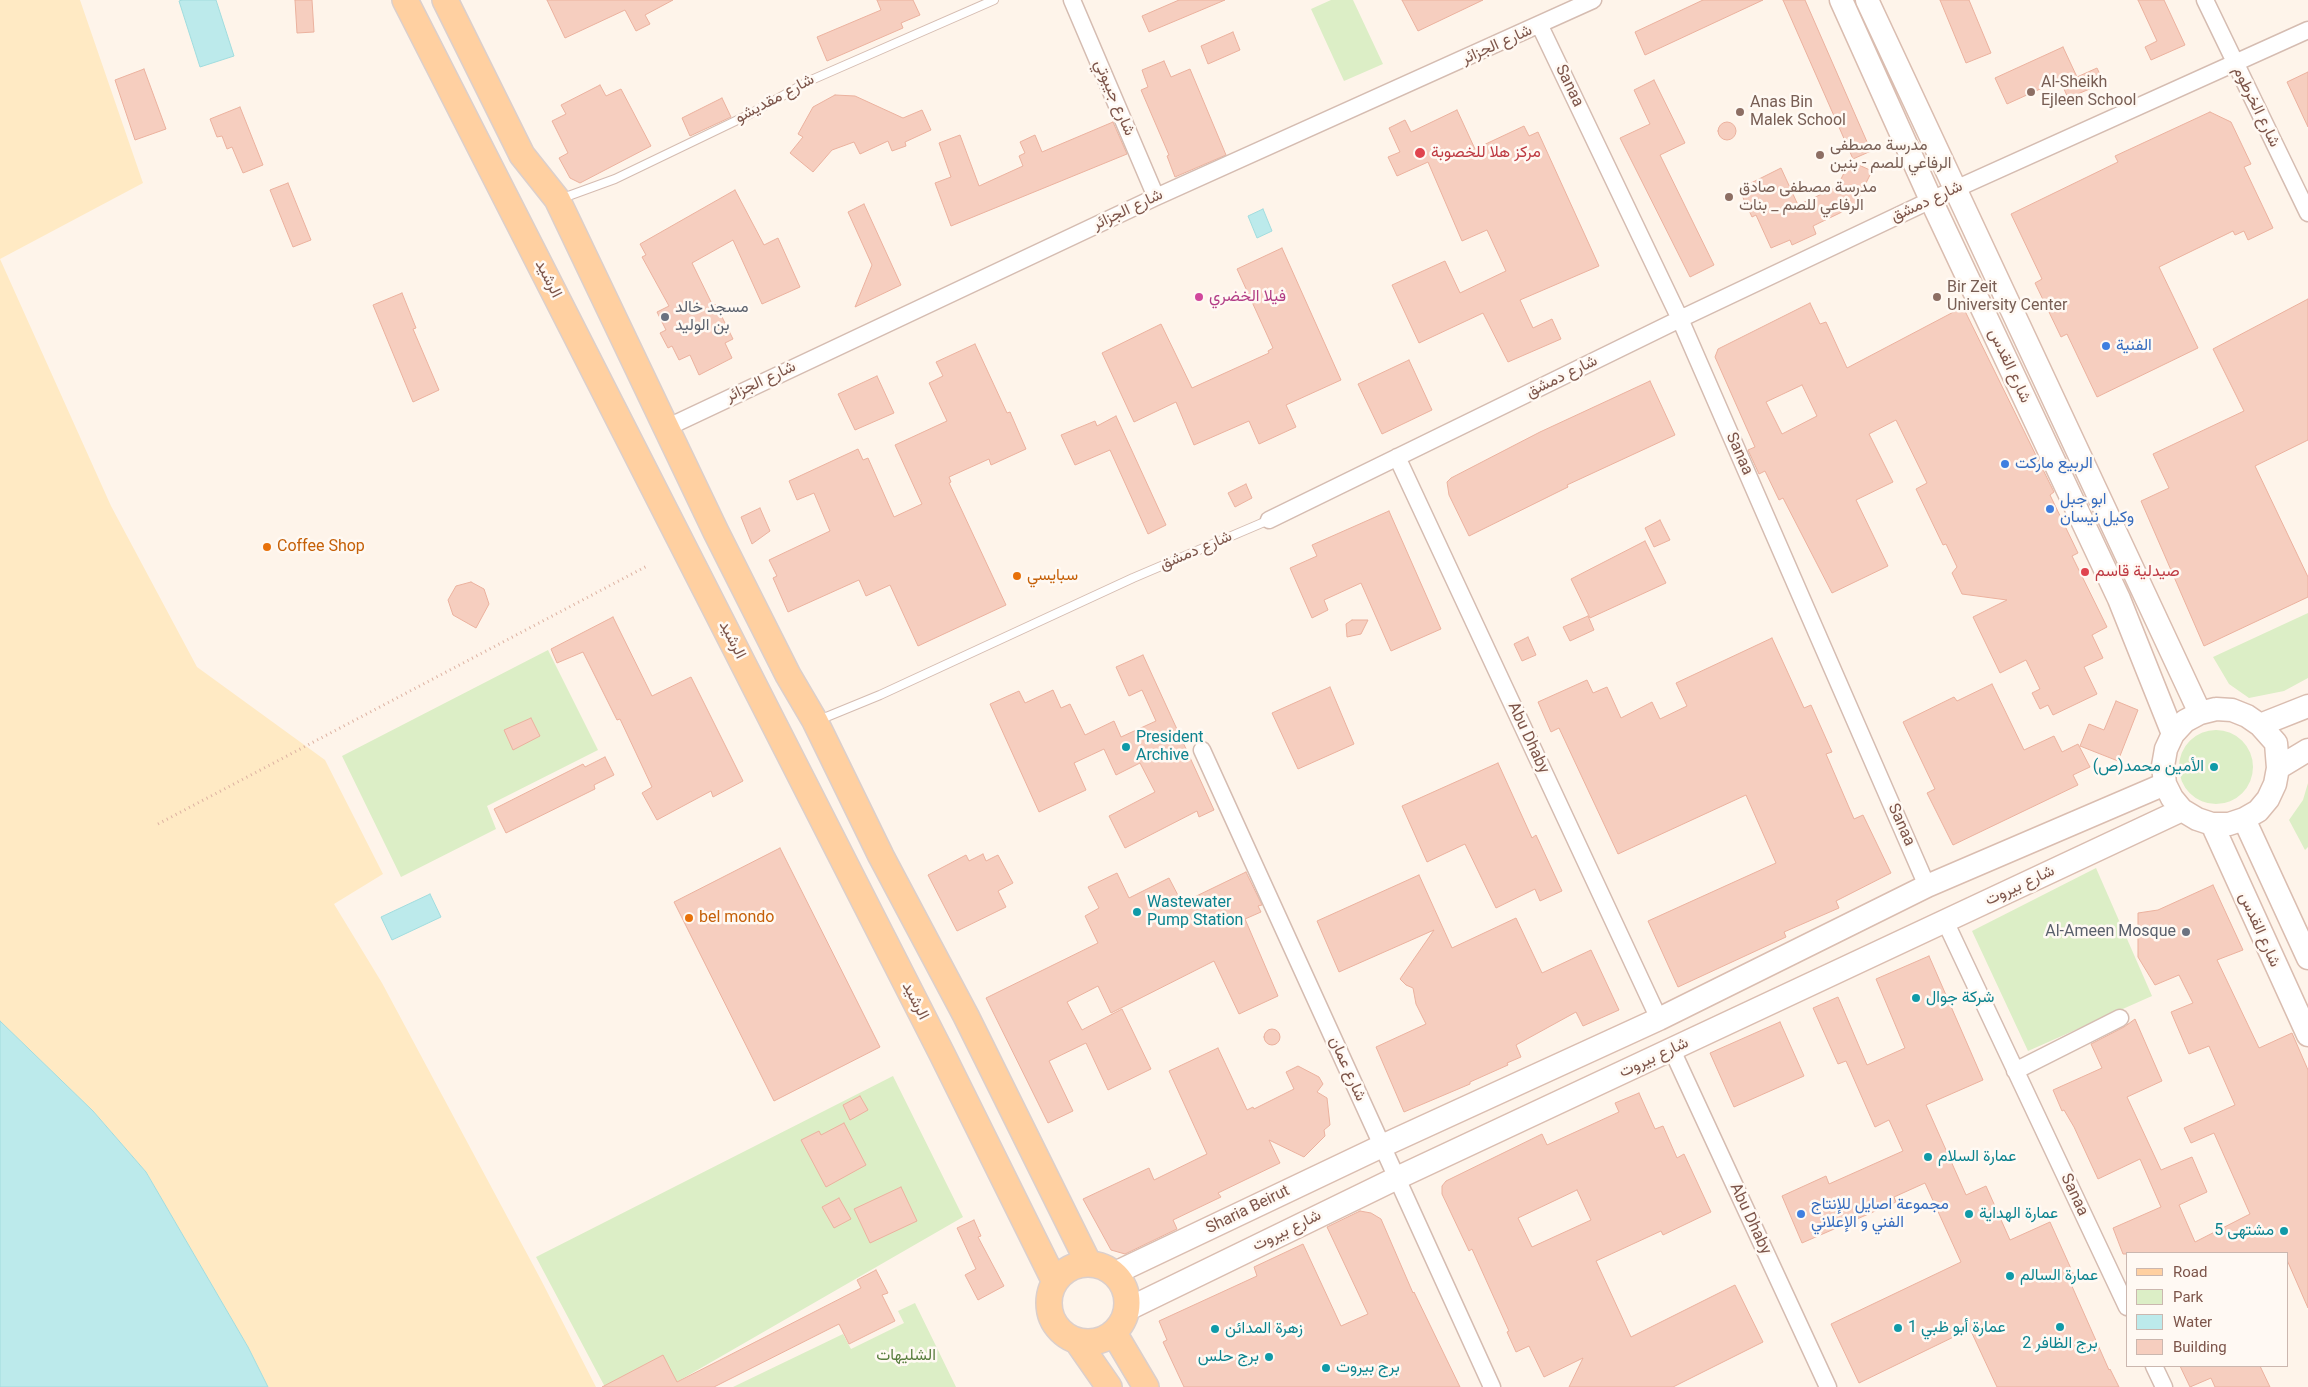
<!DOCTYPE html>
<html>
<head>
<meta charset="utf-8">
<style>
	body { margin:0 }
	#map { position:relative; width:2308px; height:1387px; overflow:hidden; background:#fef4ea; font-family:Roboto,sans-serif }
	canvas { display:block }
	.legend { position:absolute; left:2126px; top:1252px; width:162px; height:115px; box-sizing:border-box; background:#fff9f3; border:1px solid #cbb7af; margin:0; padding:6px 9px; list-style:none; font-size:15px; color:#7d554a }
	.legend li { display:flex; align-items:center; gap:10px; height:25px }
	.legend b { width:25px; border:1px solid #cbb7af }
</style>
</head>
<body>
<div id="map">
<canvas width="2308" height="1387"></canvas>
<ul class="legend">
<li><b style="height:6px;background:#ffd0a1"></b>Road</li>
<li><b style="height:14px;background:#dceec6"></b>Park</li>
<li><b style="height:14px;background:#bceaeb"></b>Water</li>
<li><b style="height:14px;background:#f6cebf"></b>Building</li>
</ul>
</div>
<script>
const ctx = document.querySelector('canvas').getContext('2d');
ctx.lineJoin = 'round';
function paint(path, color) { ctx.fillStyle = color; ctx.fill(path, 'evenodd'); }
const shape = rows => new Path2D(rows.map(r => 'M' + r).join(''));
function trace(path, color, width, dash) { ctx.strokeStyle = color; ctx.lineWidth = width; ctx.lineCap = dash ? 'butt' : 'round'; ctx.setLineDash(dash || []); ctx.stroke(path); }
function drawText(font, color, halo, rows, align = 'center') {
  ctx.font = font + ' Roboto,Vazirmatn,sans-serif'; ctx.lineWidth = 5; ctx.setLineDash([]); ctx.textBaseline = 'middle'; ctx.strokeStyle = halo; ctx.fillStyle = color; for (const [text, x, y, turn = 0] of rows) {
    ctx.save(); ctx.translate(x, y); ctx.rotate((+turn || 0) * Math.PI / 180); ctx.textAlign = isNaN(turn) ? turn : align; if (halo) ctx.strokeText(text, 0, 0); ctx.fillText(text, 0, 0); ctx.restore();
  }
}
paint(shape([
	[1331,0,1353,0,1383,64,1344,81,1311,9],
	[2308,613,2308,678,2284,691,2249,698,2229,684,2213,657],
	[548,650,598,750,487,806,496,829,401,877,342,756],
	'2179 767a37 37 0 1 1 74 0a37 37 0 1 1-74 0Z',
	[2308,783,2308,847,2305,850,2289,820,2303,800],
	[2096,868,2152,996,2028,1051,1972,931],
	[893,1076,963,1217,668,1387,605,1387,536,1257],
	[915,1303,956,1387,733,1387,843,1334,851,1349,904,1323,898,1311]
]), '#dceec6');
paint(shape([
	[0,0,80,0,143,183,0,259,111,506,197,667,325,760,383,874,334,904,382,983,540,1278,596,1387,268,1387,248,1347,146,1172,93,1111,0,1021]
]), '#ffeac4');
const water = shape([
	[182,0,216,0,234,56,200,67,179,1,182,0],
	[1263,209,1272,231,1257,238,1248,216,1263,209],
	[430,894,441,917,392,940,381,917,430,894],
	[0,1021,93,1111,146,1172,248,1347,268,1387,0,1387,0,1021]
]);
paint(water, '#bceaeb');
trace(water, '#a1dcde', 1);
const building = shape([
	[295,0,312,0,314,32,297,33,295,0],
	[547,0,673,0,645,15,650,24,636,31,625,10,565,38,547,0],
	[877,0,913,0,920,15,901,23,903,28,827,61,817,37,881,10,877,0],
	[1179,0,1225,0,1149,32,1142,16,1179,0],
	[1402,0,1483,0,1418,31,1402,0],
	[1703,0,1763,0,1645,55,1635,32,1703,0],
	[1783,0,1805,0,1871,151,1853,159,1783,0],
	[1940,0,1969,0,1991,53,1966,63,1940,0],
	[2138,0,2164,0,2185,45,2151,60,2145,47,2157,41,2138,0],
	[1233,32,1240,50,1208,64,1201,46,1233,32],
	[2063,47,2077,77,2097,68,2104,83,2068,98,2060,80,2007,104,1995,78,2063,47],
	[1164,61,1171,77,1190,69,1226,155,1175,177,1167,156,1169,155,1141,90,1148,87,1142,70,1164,61],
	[144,69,166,129,135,140,115,80,144,69],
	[2308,72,2308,127,2287,82,2308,72],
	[1654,80,1685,143,1660,155,1714,265,1690,277,1620,138,1650,124,1634,90,1654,80],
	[600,85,606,96,621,89,651,146,580,183,570,178,559,158,568,153,552,121,566,114,561,105,600,85],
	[835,95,855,96,903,118,922,110,931,130,905,142,906,146,892,151,888,141,860,154,854,142,832,150,813,172,790,153,803,137,798,134,813,107,835,95],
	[722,98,731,117,690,136,682,118,722,98],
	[240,107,263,165,243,173,232,147,227,149,222,136,217,137,210,119,240,107],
	[1457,110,1475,149,1524,126,1529,136,1538,132,1599,266,1520,300,1533,328,1552,319,1561,339,1508,362,1483,313,1419,343,1392,285,1445,261,1460,293,1506,271,1487,230,1462,241,1428,162,1397,176,1388,157,1400,152,1389,128,1405,120,1411,132,1457,110],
	[2210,112,2231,122,2251,164,2244,167,2273,228,2248,240,2244,231,2235,235,2233,231,2159,267,2198,348,2097,397,2067,334,2061,337,2035,283,2042,279,2011,214,2118,162,2115,156,2210,112],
	'1718 131a9 9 0 1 1 18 0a9 9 0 1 1-18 0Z',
	[1113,122,1127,154,951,226,935,183,951,177,939,143,960,135,979,186,1023,166,1019,156,1025,153,1020,142,1035,135,1042,152,1113,122],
	[1850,161,1872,171,1856,203,1843,209,1844,211,1813,226,1816,234,1792,245,1790,240,1771,248,1756,215,1752,217,1739,189,1781,168,1798,205,1837,187,1850,161],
	[288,183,311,240,293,247,270,190,288,183],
	[735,190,764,245,778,238,800,287,762,304,733,240,692,263,712,304,716,305,733,339,725,343,732,358,699,375,690,355,679,360,672,346,668,348,660,333,666,330,657,312,669,306,642,257,646,255,640,244,735,190],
	[864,204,901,285,855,307,872,265,848,212,864,204],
	[1282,248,1341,380,1286,405,1296,427,1259,444,1249,421,1194,445,1176,402,1134,422,1102,353,1161,324,1192,388,1269,353,1268,351,1273,348,1237,269,1282,248],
	[402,293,416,328,413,329,439,390,413,402,373,305,402,293],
	[2308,299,2308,440,2255,466,2308,577,2308,597,2204,646,2141,501,2169,488,2153,454,2244,411,2213,349,2308,299],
	[1810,303,1820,324,1826,322,1847,368,1963,307,2054,492,2050,495,2078,553,2072,556,2107,627,2092,635,2103,658,2084,667,2097,694,2053,715,2048,705,2040,709,2032,693,2040,689,2026,660,2000,673,1973,617,2007,600,1962,594,1952,573,1957,567,1946,544,1943,545,1916,489,1927,483,1896,420,1869,434,1893,482,1856,500,1888,566,1832,593,1783,498,1779,500,1765,471,1759,474,1748,450,1755,447,1715,357,1718,349,1810,303],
	[1802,385,1817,416,1782,434,1766,402,1802,385],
	[975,344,1007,413,1010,412,1026,449,991,465,989,459,949,477,951,482,949,483,1006,605,918,646,890,585,866,596,859,580,788,612,773,578,777,576,769,560,830,531,814,493,797,500,789,481,858,449,863,460,868,458,894,517,922,504,895,445,947,421,929,383,943,376,936,362,975,344],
	[1409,360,1432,410,1382,434,1358,384,1409,360],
	[877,376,894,413,855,430,838,394,877,376],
	[1650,381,1675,435,1567,485,1568,487,1469,536,1449,495,1447,482,1451,478,1540,432,1650,381],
	[1116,416,1166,525,1148,534,1110,450,1075,465,1061,435,1095,421,1097,426,1116,416],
	[1246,484,1252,498,1235,507,1228,493,1246,484],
	[760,508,770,531,752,544,741,517,760,508],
	[1389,511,1441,629,1391,651,1361,583,1324,600,1328,610,1312,618,1290,568,1317,556,1312,545,1389,511],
	[1660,520,1670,540,1654,547,1645,528,1660,520],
	[1645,541,1666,583,1590,618,1571,579,1645,541],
	[471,582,484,589,489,604,476,628,453,615,448,600,456,586,471,582],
	[1588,616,1594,630,1570,641,1563,627,1588,616],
	[613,617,652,696,691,677,743,781,713,797,711,791,657,820,642,793,652,787,620,719,617,720,583,652,557,663,551,649,613,617],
	[1352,620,1368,620,1361,634,1347,637,1346,624,1352,620],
	[1528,637,1536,655,1522,661,1514,644,1528,637],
	[1772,638,1804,708,1811,705,1832,752,1826,754,1854,819,1863,815,1891,873,1836,901,1839,908,1784,932,1786,937,1678,987,1648,921,1776,863,1746,795,1618,854,1559,728,1551,732,1538,702,1587,680,1593,693,1607,687,1621,718,1652,702,1660,719,1687,706,1676,683,1772,638],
	[1143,655,1214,810,1199,817,1197,811,1125,848,1109,816,1155,792,1140,763,1116,775,1104,749,1074,763,1086,790,1039,812,990,704,1019,691,1025,703,1053,690,1061,708,1070,704,1085,735,1114,721,1121,737,1156,721,1142,690,1129,696,1116,667,1143,655],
	[1992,684,2024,750,2054,736,2062,752,2078,744,2090,767,2073,775,2078,785,1953,845,1927,793,1935,789,1903,722,1954,697,1957,701,1992,684],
	[1330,687,1354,744,1298,769,1272,713,1330,687],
	[2116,701,2138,710,2118,761,2080,746,2089,724,2104,730,2116,701],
	[531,718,540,736,513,750,504,730,531,718],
	[605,757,614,775,594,785,595,789,506,833,494,809,583,764,585,767,605,757],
	[1498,763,1532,838,1536,835,1562,891,1540,901,1535,889,1496,908,1465,844,1427,862,1402,806,1498,763],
	[780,848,880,1047,774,1101,674,902,780,848],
	[983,854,986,861,998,855,1013,883,998,891,1006,907,957,931,928,875,966,855,969,861,983,854],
	[1246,872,1262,905,1258,906,1261,912,1245,919,1278,996,1239,1014,1214,961,1111,1013,1098,986,1067,1002,1082,1030,1122,1009,1151,1069,1108,1090,1086,1043,1049,1061,1073,1111,1048,1123,986,998,1098,943,1085,916,1099,908,1088,887,1117,873,1129,898,1169,878,1182,903,1246,872],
	[1419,875,1452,948,1516,918,1542,973,1591,950,1619,1010,1583,1026,1576,1012,1516,1045,1521,1057,1507,1063,1508,1065,1470,1082,1470,1084,1404,1112,1376,1047,1426,1024,1416,1004,1413,988,1406,985,1400,979,1434,930,1339,972,1317,921,1419,875],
	[2213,885,2243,950,2217,960,2259,1048,2292,1033,2308,1070,2308,1308,2287,1260,2287,1253,2123,1254,2113,1228,2161,1207,2140,1159,2098,1179,2074,1127,2064,1110,2062,1111,2053,1090,2102,1068,2091,1044,2124,1027,2135,1019,2162,1081,2127,1097,2161,1170,2192,1157,2207,1192,2179,1205,2195,1242,2250,1214,2214,1133,2191,1143,2184,1128,2235,1105,2209,1046,2189,1054,2171,1012,2193,1003,2179,975,2155,985,2138,957,2138,913,2158,910,2213,885],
	[1929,956,1983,1080,1926,1105,1966,1195,1986,1186,2010,1240,2050,1222,2077,1282,2071,1284,2109,1370,2110,1369,2119,1387,1997,1387,1970,1329,1859,1383,1831,1324,1961,1262,1925,1183,1894,1197,1896,1202,1802,1243,1782,1196,1826,1176,1829,1184,1903,1151,1889,1120,1875,1127,1846,1061,1838,1064,1813,1008,1838,997,1867,1065,1905,1048,1876,979,1929,956],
	[1780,1022,1804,1076,1734,1107,1710,1053,1780,1022],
	'1264 1037a8 8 0 1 1 16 0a8 8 0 1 1-16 0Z',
	[1218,1048,1247,1110,1253,1107,1254,1109,1294,1089,1286,1072,1298,1066,1319,1077,1323,1084,1317,1092,1327,1098,1330,1125,1324,1130,1325,1136,1304,1157,1269,1140,1280,1163,1218,1193,1221,1197,1173,1220,1177,1229,1125,1254,1111,1250,1083,1199,1149,1168,1154,1180,1207,1154,1169,1071,1218,1048],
	[1639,1093,1655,1129,1663,1126,1677,1158,1684,1154,1711,1212,1663,1235,1661,1231,1596,1261,1631,1337,1735,1285,1763,1342,1673,1387,1569,1387,1583,1358,1544,1377,1529,1346,1516,1352,1507,1332,1509,1331,1472,1249,1469,1251,1442,1194,1442,1186,1446,1181,1542,1134,1547,1145,1619,1112,1615,1103,1639,1093],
	[1577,1190,1591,1220,1532,1247,1518,1218,1577,1190],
	[860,1096,868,1110,850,1120,843,1105,860,1096],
	[844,1123,866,1165,826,1187,801,1140,819,1131,821,1135,844,1123],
	[901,1187,917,1221,870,1243,854,1209,901,1187],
	[839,1198,851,1219,834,1228,822,1207,839,1198],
	[1360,1211,1371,1213,1381,1219,1413,1293,1414,1292,1460,1387,1184,1387,1163,1342,1167,1340,1159,1321,1257,1276,1254,1267,1303,1244,1341,1326,1368,1314,1327,1227,1360,1211],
	[974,1220,981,1236,978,1237,1004,1286,978,1300,965,1275,976,1269,957,1228,974,1220],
	[876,1270,888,1293,882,1295,895,1321,849,1344,839,1324,714,1387,602,1387,663,1355,677,1382,861,1288,857,1280,876,1270],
	[2180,1366,2260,1366,2270,1387,2215,1387,2211,1378,2190,1387,2180,1366]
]);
paint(building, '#f6cebf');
trace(building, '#ebb19e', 1);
const lane = shape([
	[560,199,615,179,750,114,809,81,994,0],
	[819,720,880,695,1133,578,1269,520]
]);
const street = shape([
	[1072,0,1156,197],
	[2205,0,2308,213],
	[1540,26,1680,319,1927,886],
	[666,428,1156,197,1593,0],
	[1397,457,1659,1019],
	[1269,520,1680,319,1931,200,2308,30],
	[1202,750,1492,1387],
	[1945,921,2127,1307],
	[1672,1050,1828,1387],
	[2015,1071,2120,1018],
	[2154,1366,2164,1387]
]);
const secondary = shape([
	[1841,0,1931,200,2119,599,2173,734],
	[1867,0,2200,713],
	[2216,709,2232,710,2247,716,2260,725,2276,743,2278,768,2275,784,2268,799,2258,811,2244,819,2229,824,2212,824,2197,819,2182,810,2172,798,2165,784,2163,766,2166,749,2173,734,2185,721,2200,713,2216,709],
	[2260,725,2308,706],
	[2278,768,2308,750],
	[2244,819,2308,958],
	[2212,824,2308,1035],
	[1113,1274,1382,1146,1659,1019,1927,886,2165,784],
	[1126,1310,1397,1178,2182,810]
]);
const primary = shape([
	[405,0,941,1052,1055,1282],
	[445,0,522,155,557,199,716,532,788,675,815,721,881,856,966,1016,1089,1264],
	'1049 1303a39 39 0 1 1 78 0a39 39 0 1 1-78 0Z',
	[1114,1333,1146,1387],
	[1077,1341,1109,1387]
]);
trace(lane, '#d5bcb1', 10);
trace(street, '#d5bcb1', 19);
trace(secondary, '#dabdb0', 25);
trace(primary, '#dbcfcc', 28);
trace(shape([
	[158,824,647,566]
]), '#ddb1a1', 3, [1, 4]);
trace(lane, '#fff', 8);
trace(street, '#fff', 16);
trace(secondary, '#fff', 22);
trace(primary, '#ffd0a1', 25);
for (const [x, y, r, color] of [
	[2031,92,5,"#8d6e63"],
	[1740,112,5,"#8d6e63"],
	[1420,153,6,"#e0444e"],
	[1820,155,5,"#8d6e63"],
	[1729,197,5,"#8d6e63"],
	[1199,297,5,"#d1479c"],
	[1937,297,5,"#8d6e63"],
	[665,317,5,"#6b7280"],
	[2106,346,5,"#3f7fe0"],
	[2005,464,5,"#3f7fe0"],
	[2050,509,5,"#3f7fe0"],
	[267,547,5,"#e8710a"],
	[2085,572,5,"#e0444e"],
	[1017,576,5,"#e8710a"],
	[1126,747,5,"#0f9aa8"],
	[2214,767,5,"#0f9aa8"],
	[1137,912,5,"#0f9aa8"],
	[689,918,5,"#e8710a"],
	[2186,932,5,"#6b7280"],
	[1916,998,5,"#0f9aa8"],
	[1928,1157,5,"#0f9aa8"],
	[1801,1214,5,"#3f7fe0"],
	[1969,1214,5,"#0f9aa8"],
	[2284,1231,5,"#0f9aa8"],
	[2010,1276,5,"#0f9aa8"],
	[2060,1327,5,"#0f9aa8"],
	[1898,1328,5,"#0f9aa8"],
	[1215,1329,5,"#0f9aa8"],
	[1269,1357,5,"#0f9aa8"],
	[1326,1368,5,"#0f9aa8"]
]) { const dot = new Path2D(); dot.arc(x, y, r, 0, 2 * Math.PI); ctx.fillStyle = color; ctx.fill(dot); trace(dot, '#fff9f3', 2); }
drawText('16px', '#7d554a', '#fff9f3', [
	["شارع الجزائر",1497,45,-24],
	["Sanaa",1569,86,64],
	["شارع جيبوتي",1114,98,67],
	["شارع مقديشو",775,99,-28],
	["شارع الخرطوم",2256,107,64],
	["شارع دمشق",1927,202,-25],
	["شارع الجزائر",1128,210,-25],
	["الرشيد",548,279,63],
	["شارع القدس",2009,366,65],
	["شارع دمشق",1562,377,-26],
	["شارع الجزائر",761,382,-25],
	["Sanaa",1739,454,66],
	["شارع دمشق",1196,551,-23],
	["الرشيد",732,640,63],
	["Abu Dhaby",1528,738,65],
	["Sanaa",1901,825,66],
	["شارع بيروت",2020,886,-25],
	["شارع القدس",2259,930,66],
	["الرشيد",915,1001,63],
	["شارع بيروت",1654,1058,-25],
	["شارع عمان",1347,1069,66],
	["Sanaa",2074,1195,65],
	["Sharia Beirut",1248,1210,-26],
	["Abu Dhaby",1750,1219,65],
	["شارع بيروت",1287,1231,-26]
]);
drawText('16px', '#785e54', '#fff9f3', [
	["Al-Sheikh",2041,83],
	["Ejleen School",2041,101],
	["Anas Bin",1750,103],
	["Malek School",1750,121],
	["مدرسة مصطفى",1830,146],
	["الرفاعي للصم - بنين",1830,164],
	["مدرسة مصطفى صادق",1739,188],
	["الرفاعي للصم _ بنات",1739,206],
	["Bir Zeit",1947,288],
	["University Center",1947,306]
], 'left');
drawText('16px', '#be3a42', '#fff9f3', [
	["مركز هلا للخصوبة",1431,153],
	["صيدلية قاسم",2095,572]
], 'left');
drawText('16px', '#b23c85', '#fff9f3', [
	["فيلا الخضري",1209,297]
], 'left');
drawText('16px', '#5b616d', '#fff9f3', [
	["مسجد خالد",675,308],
	["بن الوليد",675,326],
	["Al-Ameen Mosque",2176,932,"right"]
], 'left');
drawText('16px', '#366cbe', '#fff9f3', [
	["الفنية",2116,346],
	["الربيع ماركت",2015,464],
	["ابو جبل",2060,500],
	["وكيل نيسان",2060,518],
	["مجموعة اصايل للإنتاج",1811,1205],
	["الفني و الإعلاني",1811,1223]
], 'left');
drawText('16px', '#c56008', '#fff9f3', [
	["Coffee Shop",277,547],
	["سبايسي",1027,576],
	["bel mondo",699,918]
], 'left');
drawText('16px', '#0d838f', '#fff9f3', [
	["President",1136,738],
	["Archive",1136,756],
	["الأمين محمد(ص)",2204,767,"right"],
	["Wastewater",1147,903],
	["Pump Station",1147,921],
	["شركة جوال",1926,998],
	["عمارة السلام",1938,1157],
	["عمارة الهداية",1979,1214],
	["مشتهى 5",2274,1231,"right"],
	["عمارة السالم",2020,1276],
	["عمارة أبو ظبي 1",1908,1328],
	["زهرة المدائن",1225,1329],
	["برج الظافر 2",2060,1344,"center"],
	["برج حلس",1259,1357,"right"],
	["برج بيروت",1336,1368]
], 'left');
drawText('16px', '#587d3d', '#fff9f3', [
	["الشليهات",906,1356]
]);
</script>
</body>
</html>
